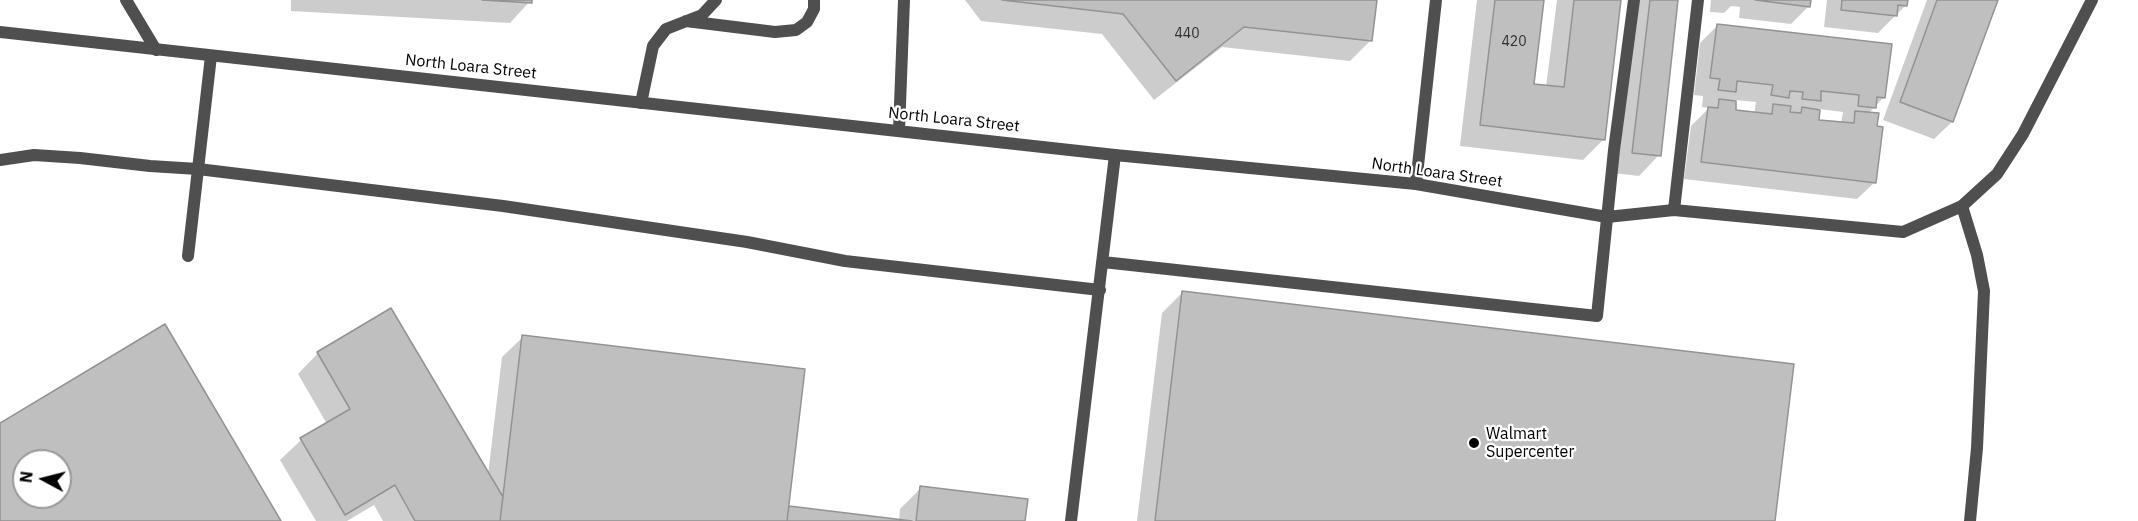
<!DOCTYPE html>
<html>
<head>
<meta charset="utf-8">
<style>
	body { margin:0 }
	#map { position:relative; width:2138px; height:521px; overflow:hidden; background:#fff; font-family:"IBM Plex Sans",sans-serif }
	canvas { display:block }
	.north { position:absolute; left:12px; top:449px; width:60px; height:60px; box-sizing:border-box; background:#fff; border:2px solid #999; border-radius:50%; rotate:277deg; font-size:16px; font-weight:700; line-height:24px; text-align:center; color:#000 }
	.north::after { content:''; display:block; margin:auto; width:21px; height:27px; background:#000; clip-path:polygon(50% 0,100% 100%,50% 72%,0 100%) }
</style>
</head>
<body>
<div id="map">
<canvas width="2138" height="521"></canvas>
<div class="north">N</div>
</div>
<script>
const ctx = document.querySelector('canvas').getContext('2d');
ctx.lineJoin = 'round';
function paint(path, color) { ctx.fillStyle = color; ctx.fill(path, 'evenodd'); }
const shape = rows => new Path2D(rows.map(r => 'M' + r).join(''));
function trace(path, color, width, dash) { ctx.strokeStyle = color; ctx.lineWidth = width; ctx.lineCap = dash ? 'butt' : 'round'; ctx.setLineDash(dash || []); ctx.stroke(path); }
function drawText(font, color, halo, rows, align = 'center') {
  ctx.font = font + ' "IBM Plex Sans",sans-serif'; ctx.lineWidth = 4.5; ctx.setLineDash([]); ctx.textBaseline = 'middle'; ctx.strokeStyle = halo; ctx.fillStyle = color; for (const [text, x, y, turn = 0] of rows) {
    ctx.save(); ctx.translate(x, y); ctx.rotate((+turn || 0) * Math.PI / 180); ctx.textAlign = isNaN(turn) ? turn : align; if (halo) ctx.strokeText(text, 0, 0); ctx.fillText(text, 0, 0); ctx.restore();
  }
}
paint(shape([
	[291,0,531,0,510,23,291,11],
	[965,0,1375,0,1371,40,1350,61,1222,47,1154,100,1102,34,981,21],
	[1477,0,1542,0,1533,85,1546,87,1557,0,1620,0,1604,139,1583,160,1460,146],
	[1632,0,1677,0,1659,155,1639,176,1613,173],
	[1711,0,1810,0,1809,6,1791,24,1739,18,1740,7,1731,6,1724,13,1710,12],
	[1827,0,1906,0,1906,5,1878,33,1824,27],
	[1927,0,1996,0,1952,122,1934,139,1883,120],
	[1718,25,1884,97,1868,114,1875,182,1857,199,1684,179,1691,126,1709,108,1702,107,1703,96,1694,95,1700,43],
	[1735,100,1756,102,1754,114,1734,112],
	[1819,109,1843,112,1841,123,1817,121],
	[1183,292,1774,521,1137,521,1162,313],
	[523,337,787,508,899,521,900,509,921,488,1024,521,383,521,374,505,347,521,316,521,280,460,301,440,327,424,298,374,318,353,488,475,502,357]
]), '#0003');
const building = shape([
	[482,0,532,0,532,3,482,0],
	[1377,0,1372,41,1244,27,1176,81,1123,14,1002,0,1377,0],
	[1495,0,1544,0,1534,84,1564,87,1574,0,1621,0,1605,140,1480,125,1495,0],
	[1650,0,1678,0,1661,156,1632,153,1650,0],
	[1755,0,1811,0,1810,7,1755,0],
	[1842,0,1908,0,1907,6,1898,5,1897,16,1841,10,1842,0],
	[1937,0,1998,0,1953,122,1900,102,1937,0],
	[1717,24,1892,44,1885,98,1877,97,1876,108,1858,106,1859,95,1821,91,1821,101,1802,99,1803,92,1790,91,1789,98,1771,95,1773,85,1737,81,1736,92,1718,90,1720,79,1710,78,1717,24],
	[1719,99,1736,101,1736,110,1772,114,1773,104,1791,106,1790,112,1801,113,1802,107,1820,110,1819,120,1854,123,1855,111,1879,113,1877,126,1883,127,1876,183,1701,162,1708,107,1718,108,1719,99],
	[1182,291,1794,364,1775,521,1155,521,1182,291],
	[391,308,503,497,500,521,415,521,395,485,345,515,300,438,350,409,317,352,391,308],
	[165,324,281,521,0,521,0,423,165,324],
	[24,461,60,461,60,497,24,497,24,461],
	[522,335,805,369,787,521,500,521,522,335],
	[920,486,1028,499,1025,521,916,521,920,486],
	[789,506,912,521,787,521,789,506]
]);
paint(building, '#bfbfbf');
trace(building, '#939393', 1.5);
trace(shape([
	[126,0,156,50],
	[686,21,775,32,796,30,807,22,814,9,814,0],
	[641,103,653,46,666,29,702,15,716,0],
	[0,160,34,155,80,158,150,166,198,169,503,206,747,242,845,261,1100,290],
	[1416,184,1436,0],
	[1962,206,1977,255,1984,291,1977,448,1970,521],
	[1674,210,1698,0],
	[188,256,211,56],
	[1103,262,1597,316,1614,150,1634,0],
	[1071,521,1115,155]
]), '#4f4f4f', 12);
trace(shape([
	[0,32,1115,155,1416,184,1607,217,1674,210,1903,232,1962,206,1997,174,2023,134,2092,0],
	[899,131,904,0]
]), '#4f4f4f', 12);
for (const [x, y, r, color] of [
	[1474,443,6,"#000"]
]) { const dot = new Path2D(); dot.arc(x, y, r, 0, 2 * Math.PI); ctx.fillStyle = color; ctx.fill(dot); trace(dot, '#fff', 2); }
drawText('14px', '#303030', null, [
	["440",1187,34],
	["420",1514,42]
]);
drawText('16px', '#000', '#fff', [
	["North Loara Street",471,67,6],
	["North Loara Street",954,120,6],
	["North Loara Street",1437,173,8]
]);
drawText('16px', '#000', '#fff', [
	["Walmart",1486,434],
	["Supercenter",1486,452]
], 'left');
</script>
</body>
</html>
